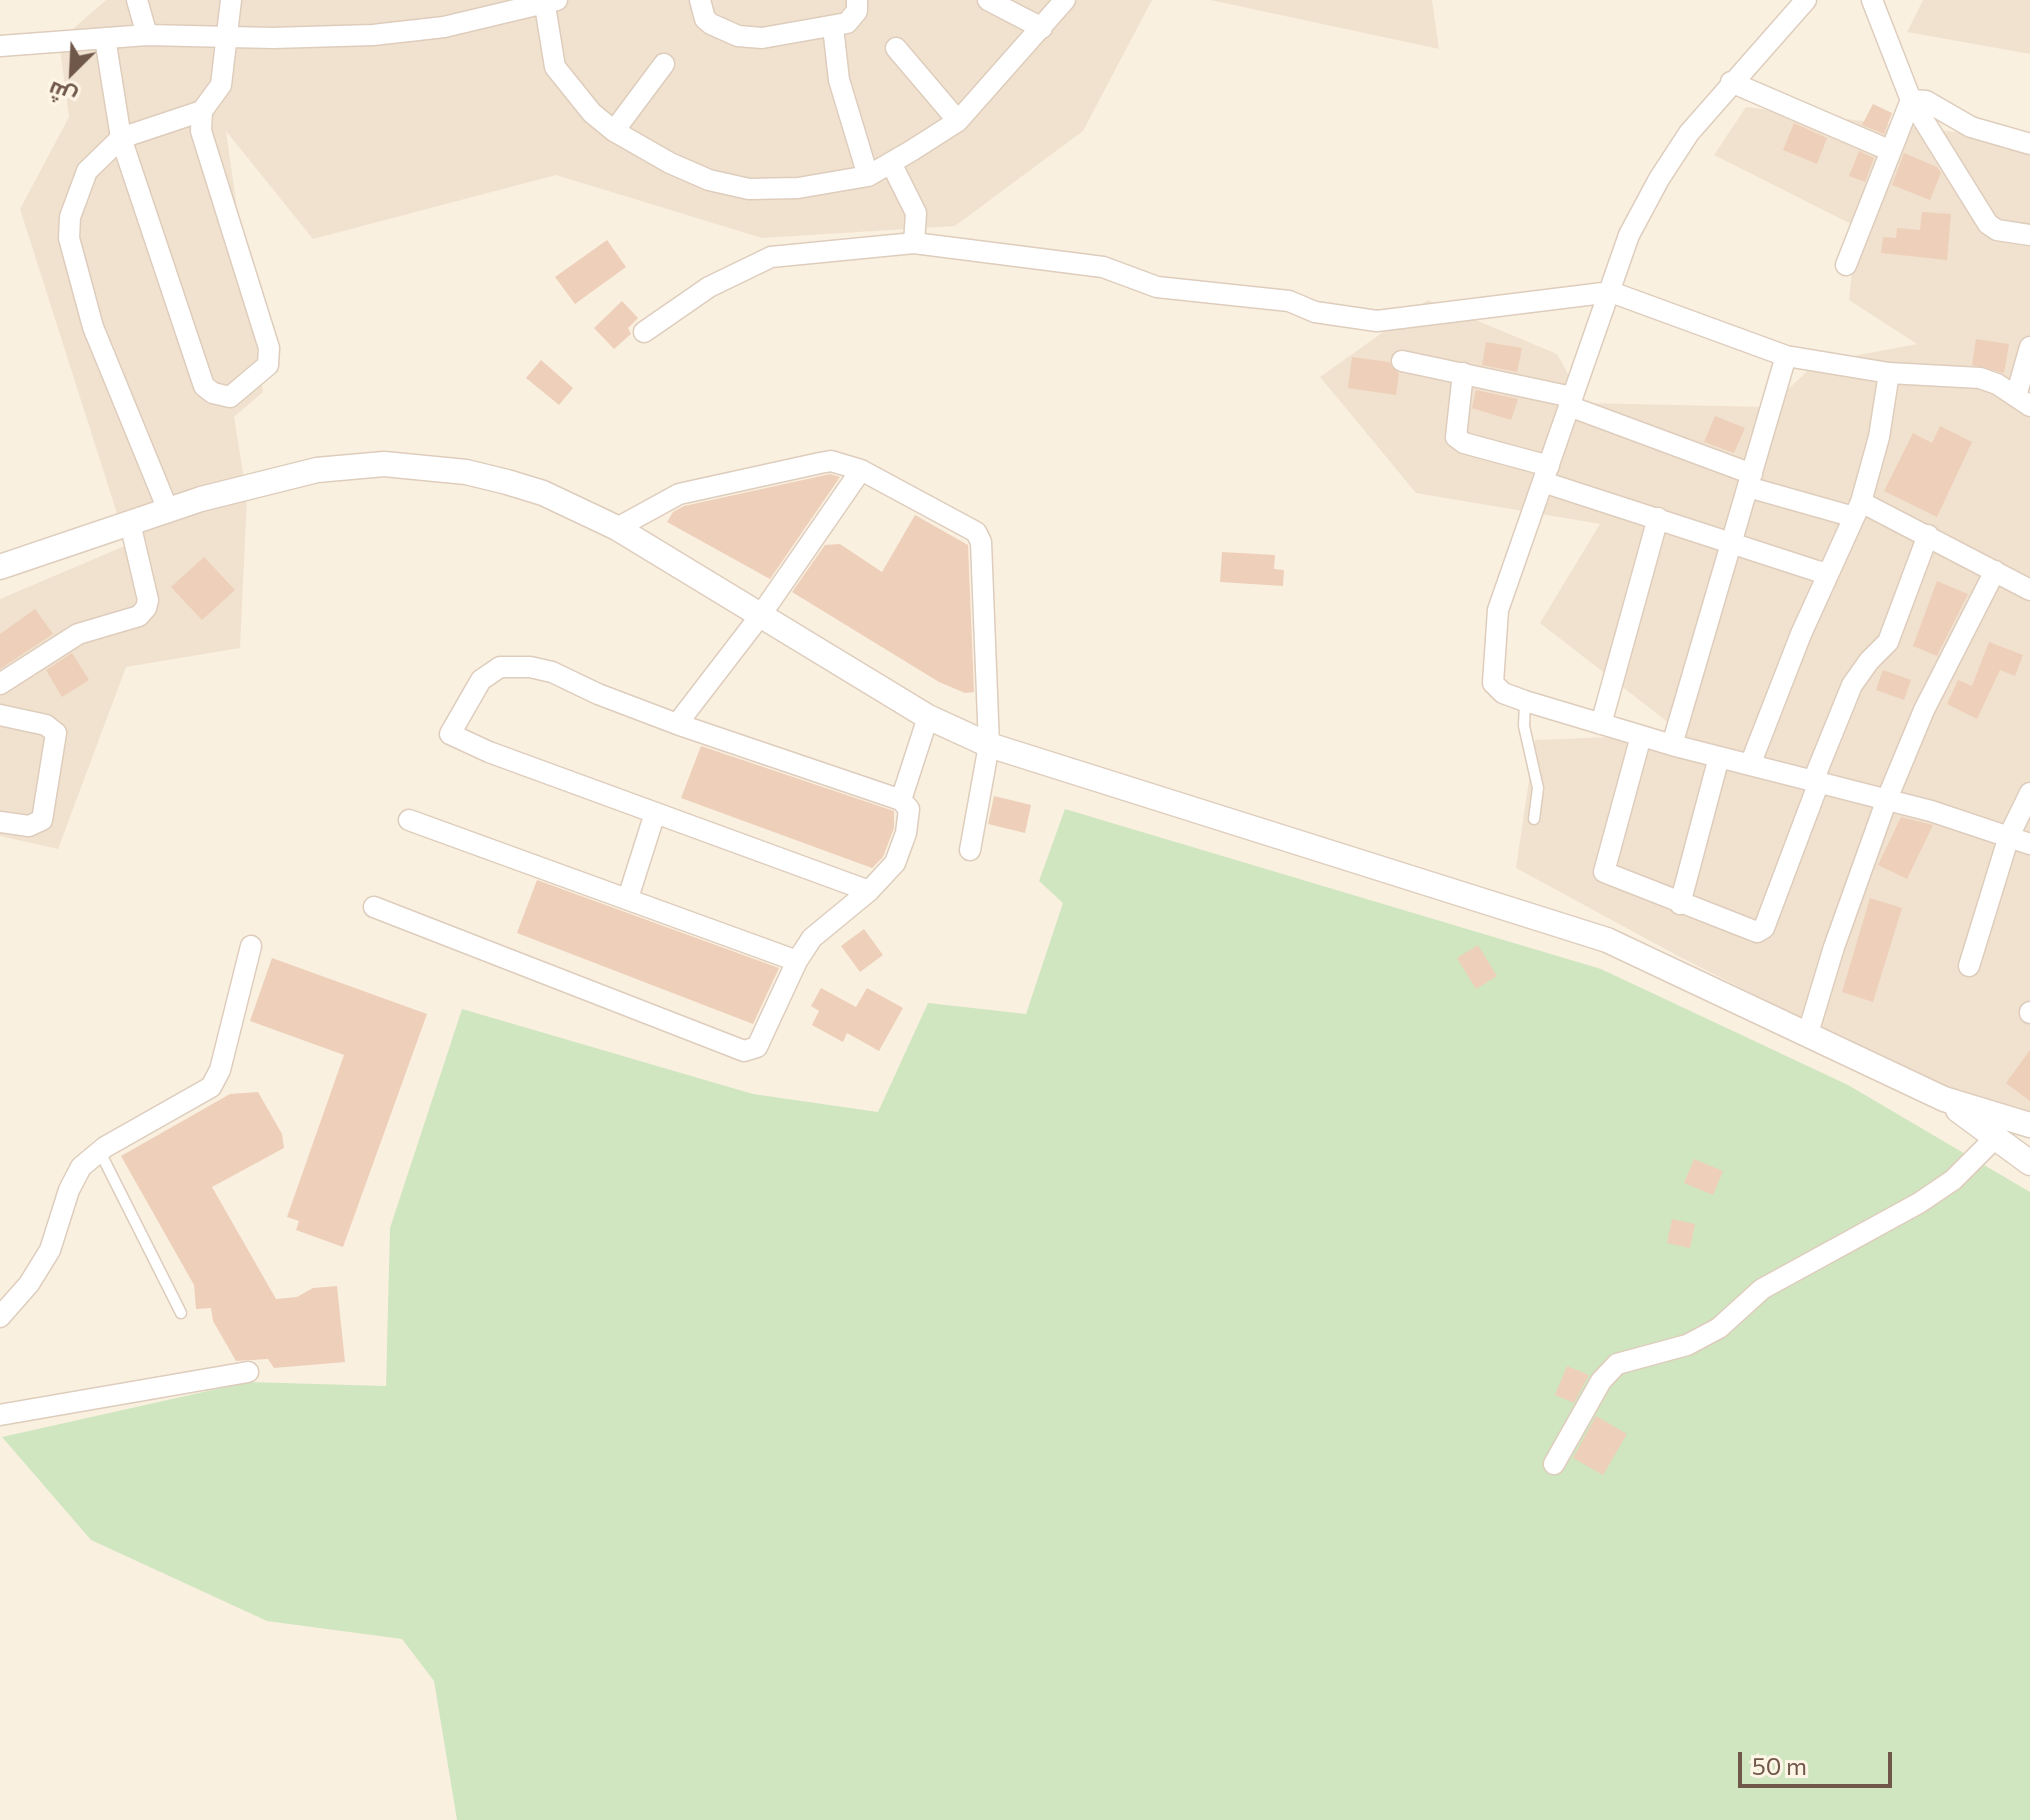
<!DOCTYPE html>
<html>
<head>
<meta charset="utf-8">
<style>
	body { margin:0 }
	#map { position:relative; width:2030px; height:1820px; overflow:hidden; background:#faf0e0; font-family:Commissioner,Cairo,sans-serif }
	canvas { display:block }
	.north { position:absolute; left:32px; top:32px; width:80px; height:80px; -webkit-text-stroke:6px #fef5e6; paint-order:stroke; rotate:204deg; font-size:22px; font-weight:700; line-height:32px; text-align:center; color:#6f5749 }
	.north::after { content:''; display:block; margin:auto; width:28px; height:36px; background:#6f5749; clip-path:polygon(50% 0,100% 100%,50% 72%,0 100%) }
	.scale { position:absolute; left:1738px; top:1752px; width:154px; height:36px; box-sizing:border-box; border:4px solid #6f5749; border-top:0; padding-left:10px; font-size:24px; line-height:28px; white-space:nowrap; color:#6f5749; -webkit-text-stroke:6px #fef5e6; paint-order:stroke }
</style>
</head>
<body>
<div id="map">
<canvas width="2030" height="1820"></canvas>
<div class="north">ش</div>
<div class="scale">50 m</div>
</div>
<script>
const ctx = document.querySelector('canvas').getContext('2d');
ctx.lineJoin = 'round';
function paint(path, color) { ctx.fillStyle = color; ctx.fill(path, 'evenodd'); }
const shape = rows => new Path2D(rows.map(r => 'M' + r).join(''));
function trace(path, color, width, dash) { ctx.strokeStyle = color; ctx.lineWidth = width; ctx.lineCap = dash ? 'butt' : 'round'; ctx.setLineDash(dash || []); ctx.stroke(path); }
paint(shape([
	[106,0,1152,0,1083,131,955,226,762,238,556,175,313,239,226,131,263,392,234,417,247,497,240,648,126,667,58,849,0,836,0,599,127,545,20,209,69,117,59,41],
	[1210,0,1432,0,1439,49],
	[1923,0,2030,0,2030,54,1907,32],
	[1746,107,2030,141,2030,1134,1678,956,1516,868,1535,740,1683,734,1540,623,1600,524,1416,493,1320,377,1428,300,1557,354,1584,403,1769,407,1816,363,1917,344,1849,300,1857,227,1714,155]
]), '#f1e2cf');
paint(shape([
	[1065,809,1601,969,1848,1085,2030,1192,2030,1820,457,1820,434,1681,402,1639,267,1621,91,1540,2,1437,248,1382,386,1386,390,1228,462,1009,753,1094,878,1112,928,1003,1026,1014,1063,903,1039,881]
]), '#d0e6c0');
paint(shape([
	[1873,104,1892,113,1884,134,1862,125],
	[1794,123,1827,138,1817,164,1783,150],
	[1859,151,1874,158,1865,182,1849,176],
	[1904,153,1937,167,1941,173,1930,200,1892,185],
	[1922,212,1951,214,1947,260,1881,253,1883,237,1896,238,1897,228,1920,230],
	[607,240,626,267,575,304,555,277],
	[622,301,638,318,628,328,631,334,614,349,594,328],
	[1976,339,2009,344,2004,373,1972,365],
	[1486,342,1522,348,1517,372,1482,365],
	[1352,357,1389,362,1399,374,1396,395,1348,388],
	[541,360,573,388,559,405,526,378],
	[1476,390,1518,399,1511,420,1472,408],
	[1715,416,1745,428,1734,453,1704,442],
	[1940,426,1972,442,1937,517,1884,491,1913,433,1932,443],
	[830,474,840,477,770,579,667,522,673,512,684,506],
	[915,515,968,545,974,692,965,693,939,682,792,592,825,545,840,544,882,572],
	[1222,552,1275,555,1274,569,1284,570,1283,586,1220,582],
	[204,557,235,590,202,620,171,587],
	[1937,581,1968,594,1937,656,1913,646],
	[35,609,53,634,0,669,0,634],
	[1989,642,2023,655,2015,676,2000,670,1977,719,1947,704,1958,680,1972,686],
	[72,653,89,680,62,697,46,670],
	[1883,670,1911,680,1904,700,1876,690],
	[701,746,894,811,894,828,883,857,872,868,681,798],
	[994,796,1031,805,1025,833,988,824],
	[1901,817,1933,825,1907,879,1878,865],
	[537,880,779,968,753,1024,517,933],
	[1870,898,1902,908,1873,1002,1842,992],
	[864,929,883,955,860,972,841,946],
	[1478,945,1497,976,1476,989,1457,958],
	[272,958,427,1014,343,1247,296,1230,299,1221,287,1217,344,1055,250,1021],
	[821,988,856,1007,867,988,903,1008,879,1051,847,1033,843,1042,812,1025,819,1011,811,1006],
	[2030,1050,2030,1101,2006,1083],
	[258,1092,282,1134,284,1148,212,1187,276,1299,297,1297,313,1288,337,1286,345,1362,274,1368,268,1359,236,1361,213,1321,211,1308,196,1309,194,1285,121,1156,230,1094],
	[1694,1159,1723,1171,1713,1195,1684,1183],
	[1672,1219,1695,1224,1690,1248,1667,1243],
	[1567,1366,1589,1375,1574,1403,1555,1395],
	[1596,1416,1627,1434,1603,1475,1573,1458]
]), '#eecfba');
const service = shape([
	[1525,701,1524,726,1538,788,1534,819],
	[100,1152,181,1313]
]);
const minor = shape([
	[137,0,147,35],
	[544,0,555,67,592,113,614,131,670,163,709,180,749,189,798,188,868,176,911,151,958,121,1065,0],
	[700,0,705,19,711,24,738,36,762,38,847,23,857,11,857,0],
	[988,0,1042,28],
	[1806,0,1689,133,1659,179,1629,235,1498,610,1493,683,1503,693,1525,701,1672,745,1931,811,2030,844],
	[1872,0,1911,100,1988,224,1997,230,2030,235],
	[833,27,839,80,868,176],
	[105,38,121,138,87,171,70,217,69,238,93,327,168,510],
	[0,46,147,35,273,38,373,35,444,27,557,0],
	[896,48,958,121],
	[1731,82,1891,151],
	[202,111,121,138,204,386,213,393,230,397,268,365,269,348,201,131,202,111,221,85,231,0],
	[614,131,664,64],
	[914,243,1103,267,1157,287,1289,301,1315,312,1377,321,1611,292,1786,356,1889,373,1980,378,1997,384,2030,406],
	[1846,265,1911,100,1926,101,1971,127,2030,144],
	[644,332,709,287,771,257,914,243,916,213,891,163],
	[1402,361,1572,397],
	[1463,373,1456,437,1464,443,1549,466],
	[2016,396,2030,347],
	[1569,406,1752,474],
	[1543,482,1820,572,1829,571],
	[1748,487,1854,517],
	[1861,502,2030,590],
	[617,528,679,494,820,463,831,461,861,470],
	[0,684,78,634,139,616,146,608,148,600,130,523],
	[0,715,46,725,56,733,42,820,29,826,0,822],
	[677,724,760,616,861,470,976,532,981,542,989,745,970,850],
	[1601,724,1658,518],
	[1641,736,1604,872,1757,932,1764,928,1819,782],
	[1672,745,1786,356],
	[1750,765,1801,634,1861,502,1879,437,1889,373],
	[1813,781,1852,685,1869,661,1888,642,1928,535],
	[901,800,677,724,598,694,552,672,530,667,500,667,481,680,450,734,489,752,869,891,895,863,906,833,909,809,901,800,928,717],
	[409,820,797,961],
	[628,898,655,813],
	[1680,904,1719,757],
	[374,907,744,1051,757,1047,797,961,812,938,869,891],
	[1969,966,2009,836,2030,793],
	[2030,1013,2030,1012],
	[1808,1033,1834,947,1887,799,1924,710,1995,571],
	[0,1317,29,1284,50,1250,69,1190,81,1167,105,1147,211,1087,220,1070,251,946],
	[0,1415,248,1372],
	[1554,1464,1601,1381,1617,1364,1687,1345,1719,1328,1762,1289,1919,1203,1953,1180,1994,1139]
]);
const tertiary = shape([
	[0,567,201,499,317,470,384,464,466,472,507,482,543,493,617,528,928,717,989,745,1607,940,1944,1099,2030,1125],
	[1958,1110,2030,1163]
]);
trace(service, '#decdbd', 13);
trace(minor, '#decdbd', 23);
trace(tertiary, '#decdbd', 27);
trace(service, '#fff', 10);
trace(minor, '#fff', 20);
trace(tertiary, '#fff', 24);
</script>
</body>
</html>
